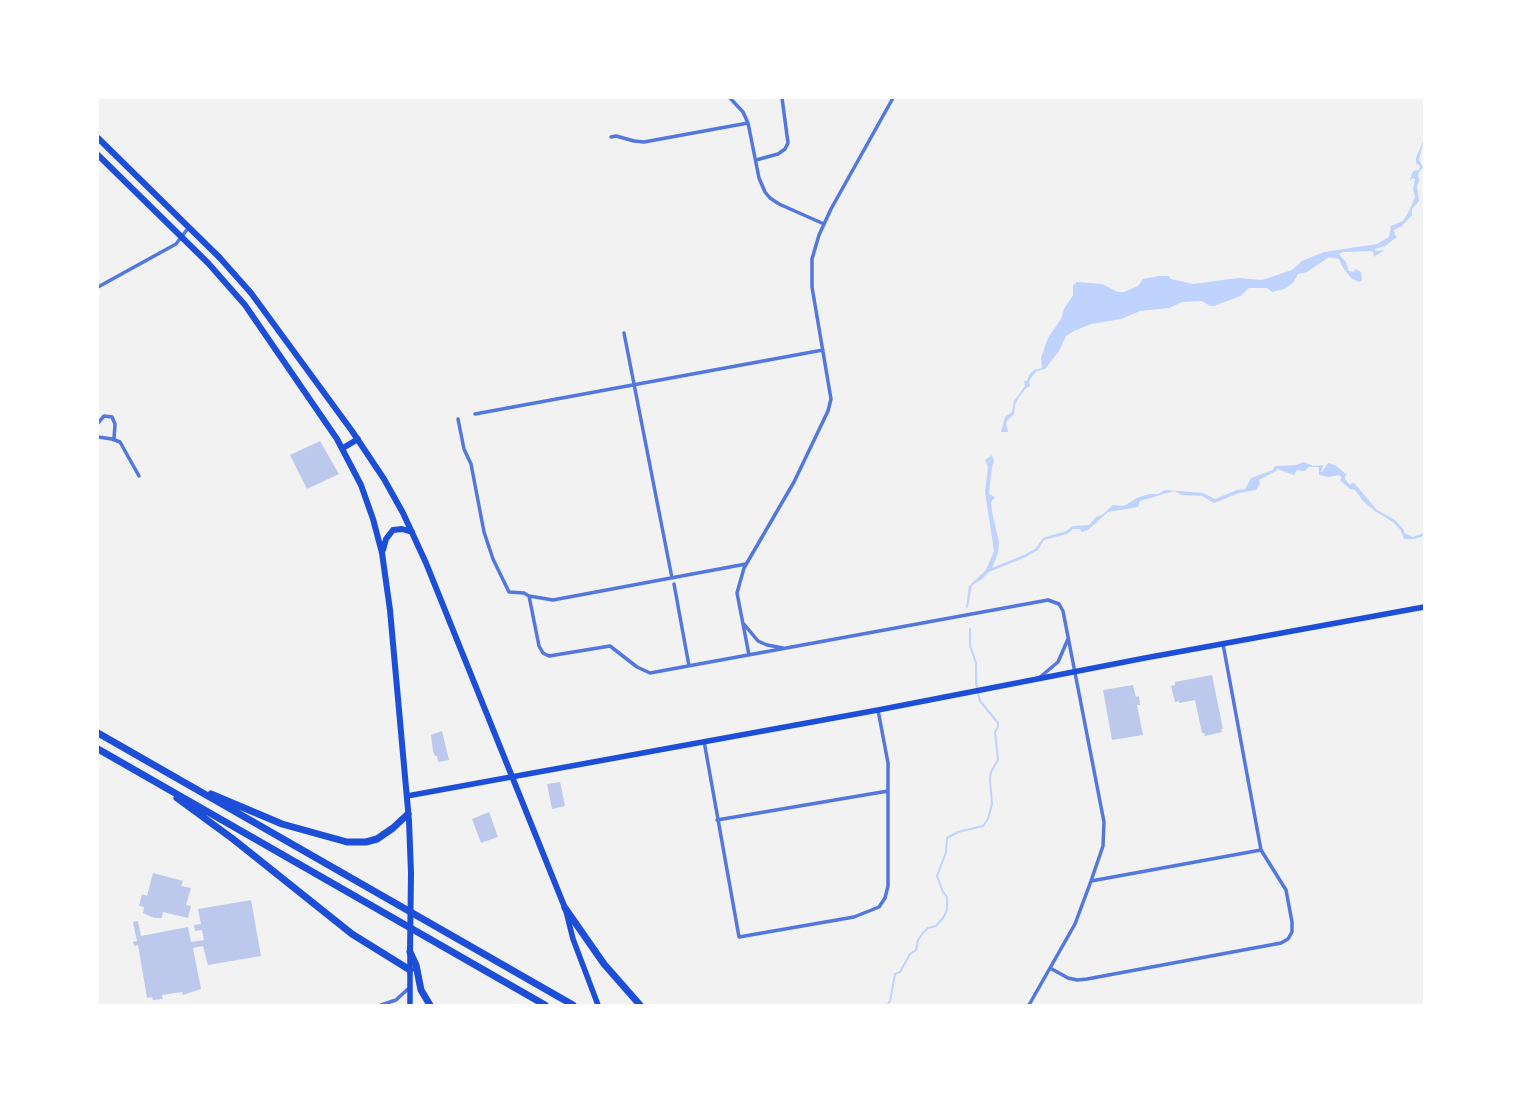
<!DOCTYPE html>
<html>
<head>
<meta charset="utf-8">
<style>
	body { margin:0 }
	#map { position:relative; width:1522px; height:1103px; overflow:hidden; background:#f2f2f2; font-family:"Titillium Web",sans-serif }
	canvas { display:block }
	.frame { position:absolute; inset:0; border:99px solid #fff; pointer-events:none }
</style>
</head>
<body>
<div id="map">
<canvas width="1522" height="1103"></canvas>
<div class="frame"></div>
</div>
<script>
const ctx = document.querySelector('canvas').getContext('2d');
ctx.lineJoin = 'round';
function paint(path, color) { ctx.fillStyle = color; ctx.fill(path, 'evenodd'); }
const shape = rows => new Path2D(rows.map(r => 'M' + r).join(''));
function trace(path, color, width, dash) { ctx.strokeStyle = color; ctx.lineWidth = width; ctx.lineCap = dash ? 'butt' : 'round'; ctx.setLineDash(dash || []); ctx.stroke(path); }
paint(shape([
	[1424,139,1419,160,1423,167,1418,174,1419,181,1417,186,1419,201,1412,209,1412,215,1402,226,1394,230,1395,235,1397,237,1385,246,1375,249,1375,251,1385,250,1374,257,1373,251,1343,252,1339,254,1346,262,1349,271,1353,272,1356,269,1361,272,1362,280,1360,282,1352,279,1343,268,1339,259,1329,257,1307,272,1298,274,1293,283,1284,289,1272,292,1267,288,1249,288,1241,296,1214,306,1210,306,1202,301,1182,302,1169,308,1140,311,1121,319,1091,324,1074,331,1066,336,1059,351,1045,369,1037,371,1033,375,1029,381,1030,386,1026,388,1019,397,1015,405,1014,414,1006,422,1008,432,1001,432,1005,417,1012,412,1014,401,1025,386,1024,381,1027,381,1029,375,1034,370,1042,368,1041,358,1048,338,1061,319,1064,309,1073,295,1073,285,1077,282,1102,284,1118,292,1124,292,1138,286,1143,279,1159,276,1169,276,1171,279,1193,284,1238,278,1262,280,1292,270,1302,261,1324,252,1377,244,1389,237,1391,226,1403,221,1408,213,1415,197,1413,189,1415,179,1412,178,1410,181,1410,179,1413,171,1419,170,1420,166,1416,163,1416,158],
	[992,455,994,462,992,467,989,494,995,497,991,502,992,512,999,542,998,553,992,568,1024,555,1035,549,1043,538,1066,531,1073,526,1089,525,1096,517,1102,515,1113,505,1124,506,1137,498,1149,494,1158,494,1165,490,1203,493,1215,499,1237,490,1245,489,1251,478,1273,470,1275,466,1296,465,1304,462,1313,466,1323,465,1321,473,1328,463,1335,465,1347,475,1345,476,1345,479,1350,485,1352,483,1355,484,1377,510,1395,520,1404,530,1404,533,1413,537,1424,533,1424,536,1414,539,1404,539,1400,529,1393,522,1375,511,1363,501,1355,490,1350,489,1342,482,1340,480,1342,477,1339,475,1329,477,1319,475,1319,467,1309,467,1304,471,1297,470,1294,475,1277,469,1276,471,1259,480,1260,484,1256,490,1239,493,1214,503,1202,496,1182,495,1174,491,1140,501,1138,507,1108,512,1088,530,1082,532,1080,529,1073,529,1067,534,1044,540,1038,550,1026,557,989,572,981,580,972,585,968,607,966,608,969,586,986,570,994,551,985,492,988,467,985,460]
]), '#bfd3fe');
trace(shape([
	[887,1005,890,1001,895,974,900,972,910,954,916,950,918,940,923,933,928,928,936,926,943,918,947,910,947,897,943,892,937,876,946,852,947,838,958,832,983,826,988,819,992,804,990,779,991,772,998,760,995,732,998,727,998,723,980,701,976,683,976,663,970,646,970,629]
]), '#bfd3fe', 2);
paint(shape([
	[320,441,339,474,307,489,290,455],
	[1212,675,1223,729,1221,729,1222,732,1205,736,1204,733,1202,733,1195,700,1179,703,1179,701,1175,702,1171,686,1175,685,1175,682],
	[1133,685,1136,697,1139,696,1140,705,1137,705,1143,735,1112,740,1103,690],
	[442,731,449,760,438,762,437,756,435,756,433,751,431,735],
	[560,782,565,806,552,809,547,784],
	[489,812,498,837,481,843,472,819],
	[153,873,183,881,181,886,191,888,186,905,191,906,188,918,163,912,162,918,154,918,143,913,144,907,139,906,142,894,147,896],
	[251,900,261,956,208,965,203,946,193,948,201,989,183,995,182,992,162,995,163,999,153,1000,152,997,147,998,138,945,134,946,133,942,137,941,133,922,138,921,141,936,188,927,191,942,204,940,202,930,195,931,194,925,201,924,198,909]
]), '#bdc9ec');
trace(shape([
	[730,98,743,112,748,123,759,178,765,192,770,198,779,204,824,224],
	[611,137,616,136,634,141,644,142,748,123],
	[756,160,778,154,785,149,788,143,782,98],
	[98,287,176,244,189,227],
	[624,333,672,578],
	[475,414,823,350],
	[458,419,464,449,471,464,484,532,493,559,509,592,524,593,529,596,539,646,543,653,549,656,610,646,637,667,650,673,1048,600,1059,604,1063,611,1104,822,1103,846,1091,881,1075,924,1029,1005],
	[98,423,104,416,112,417,115,424,114,439],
	[98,437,112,439,120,442,139,476],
	[674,584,689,666],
	[529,596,553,600,746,564],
	[743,623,758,641,767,645,783,648],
	[749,655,737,593,744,568,794,482,828,411,831,399,812,287,812,259,819,235,831,209,893,98],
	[1039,678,1058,662,1068,639],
	[704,741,739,937,854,917,879,907,885,898,888,886,888,763,878,710],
	[717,820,888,791],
	[1091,881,1261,850],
	[1050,968,1068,978,1077,980,1087,979,1281,943,1288,939,1292,932,1292,922,1286,890,1261,850,1223,644],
	[381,1005,396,1000,409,988]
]), '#5277de', 3.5);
trace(shape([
	[407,796,878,710,1145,658,1424,607],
	[566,911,573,939,598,1005],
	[410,1005,410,955]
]), '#1d4ed8', 5.5);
trace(shape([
	[98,138,220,258,251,293,352,431,384,479,403,513,426,563,565,908],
	[98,155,208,263,245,305,337,439,361,485,373,519,382,553,390,610,409,821,411,873,410,952],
	[343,448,358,439],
	[383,550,386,539,393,530,402,529,412,532]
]), '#1d4ed8', 6);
trace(shape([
	[98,733,573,1005],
	[98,749,545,1005],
	[211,794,282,824,347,842,366,842,377,839,393,828,408,814],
	[177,798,233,839,352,934,410,970],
	[565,908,604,964,640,1005],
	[410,952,416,965,421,990,430,1005]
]), '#1d4ed8', 7);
</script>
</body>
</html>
